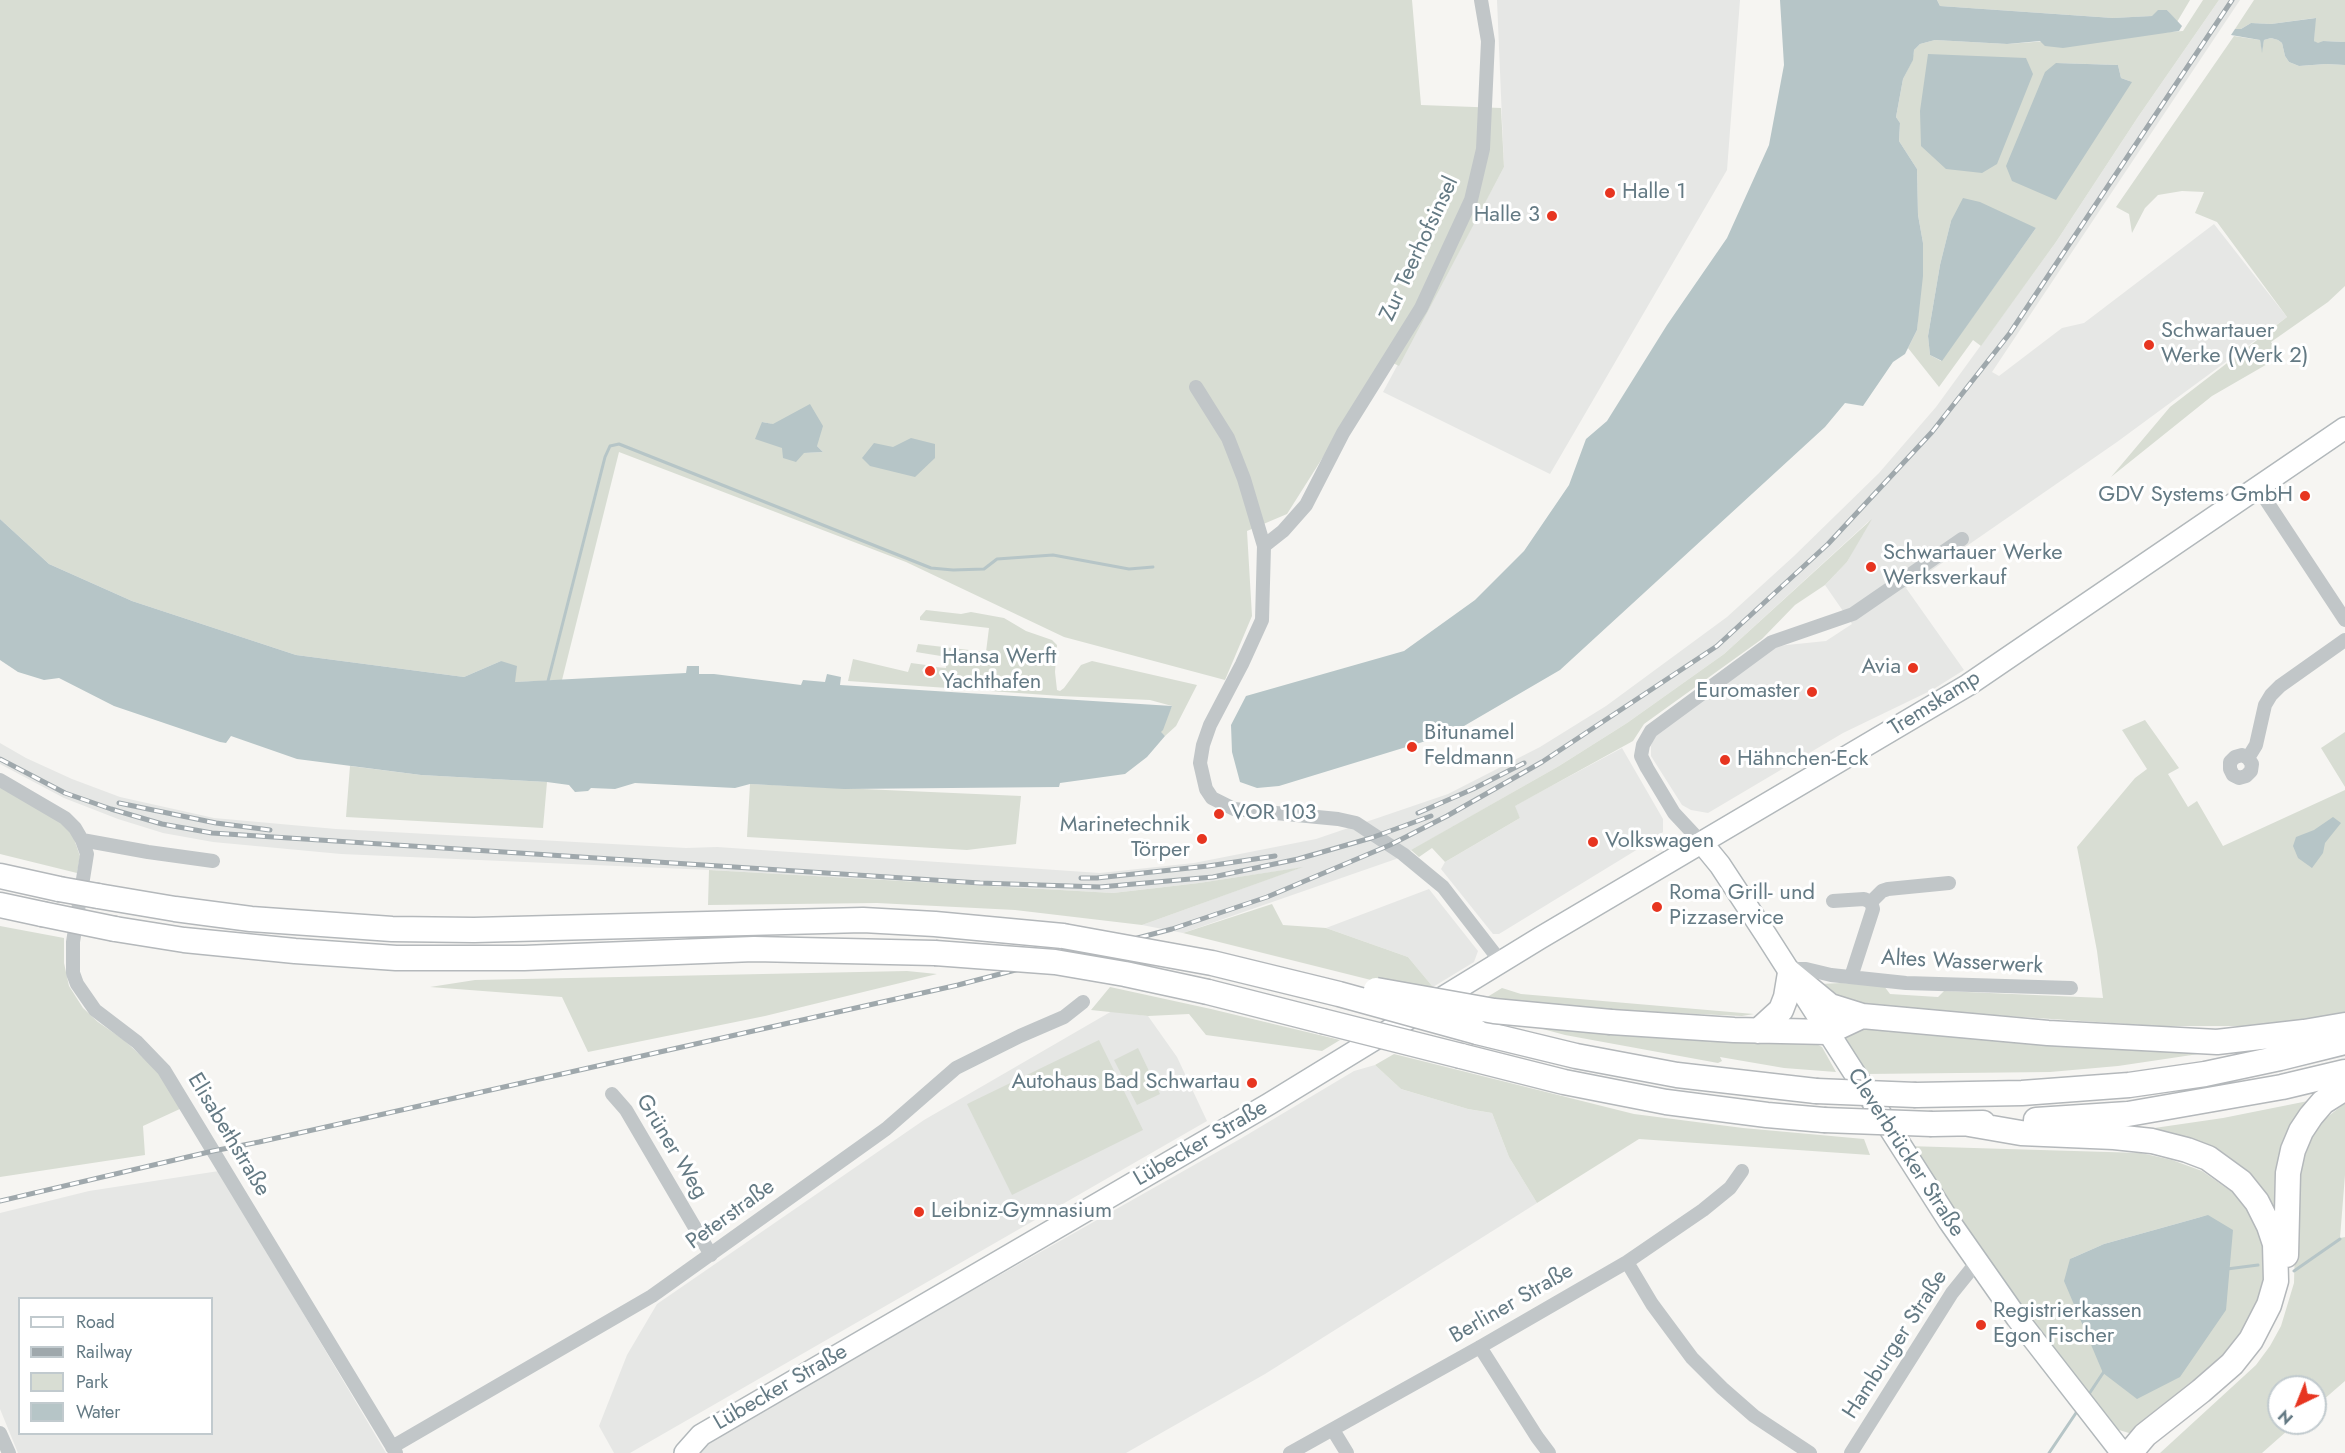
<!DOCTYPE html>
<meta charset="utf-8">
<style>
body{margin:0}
#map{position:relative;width:2345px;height:1453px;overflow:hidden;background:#f6f5f2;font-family:Jost,sans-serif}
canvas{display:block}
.legend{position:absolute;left:18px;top:1297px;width:195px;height:138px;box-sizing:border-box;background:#fff;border:2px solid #c1cace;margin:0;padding:8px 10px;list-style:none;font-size:18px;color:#647a84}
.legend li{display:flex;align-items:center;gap:12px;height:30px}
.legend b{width:30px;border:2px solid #c1cace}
.north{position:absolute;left:2267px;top:1375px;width:60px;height:60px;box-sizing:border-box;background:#fff;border:2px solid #c1cace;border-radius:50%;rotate:223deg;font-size:16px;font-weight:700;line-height:24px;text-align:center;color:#647a84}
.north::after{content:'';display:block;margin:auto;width:21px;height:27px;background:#e73520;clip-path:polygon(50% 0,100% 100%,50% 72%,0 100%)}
</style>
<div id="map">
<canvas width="2345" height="1453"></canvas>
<ul class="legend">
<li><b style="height:8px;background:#fff"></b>Road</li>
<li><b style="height:8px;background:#9fa8ac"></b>Railway</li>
<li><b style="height:16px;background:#d8ddd3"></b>Park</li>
<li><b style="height:16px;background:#b6c5c7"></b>Water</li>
</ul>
<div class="north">N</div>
</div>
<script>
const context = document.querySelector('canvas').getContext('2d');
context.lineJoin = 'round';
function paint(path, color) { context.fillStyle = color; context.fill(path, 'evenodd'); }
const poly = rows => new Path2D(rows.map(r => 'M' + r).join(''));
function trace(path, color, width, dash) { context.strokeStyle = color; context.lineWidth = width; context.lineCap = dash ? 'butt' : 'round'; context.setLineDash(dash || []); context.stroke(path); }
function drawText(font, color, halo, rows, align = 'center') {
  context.font = font + ' Jost,sans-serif'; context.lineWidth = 6; context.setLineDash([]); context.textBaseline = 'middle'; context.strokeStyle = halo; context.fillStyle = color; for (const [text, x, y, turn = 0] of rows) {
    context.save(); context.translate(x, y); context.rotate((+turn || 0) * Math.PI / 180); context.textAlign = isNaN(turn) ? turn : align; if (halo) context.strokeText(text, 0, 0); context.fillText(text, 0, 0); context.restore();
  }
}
paint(poly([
 [1497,0,1740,0,1727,170,1550,474,1383,392,1504,167],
 [2219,0,2240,0,1992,372,1999,376,2062,328,2084,323,2214,224,2287,317,2117,442,1906,588,1964,670,1932,690,1843,733,1708,813,1691,810,1682,805,1651,756,1651,746,1655,732,1777,646,1826,641,1852,624,1825,585,1847,562,1869,521,1724,654,1627,723,1559,766,1396,859,1183,933,1142,925,1299,868,1199,883,1113,893,709,870,341,854,213,842,163,833,118,819,64,798,0,764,0,743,26,758,72,779,120,797,214,818,336,829,686,848,717,847,1100,873,1194,863,1316,839,1448,794,1540,747,1606,706,1727,617,1794,556,1879,473,1936,407,2056,242,2138,117],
 [1622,748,1663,819,1663,832,1656,838,1499,934,1493,934,1441,869,1445,862,1520,818,1514,806],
 [1429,889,1478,951,1474,962,1433,987,1408,957,1326,928],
 [1112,1011,1148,1016,1177,1057,1207,1121,630,1453,614,1453,599,1426,627,1355,657,1304,924,1120],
 [1375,1065,1401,1089,1468,1109,1492,1113,1509,1157,1537,1203,1265,1374,1126,1453,699,1453,705,1442,1240,1139,1354,1071],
 [219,1171,386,1453,18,1453,0,1409,0,1213,89,1191],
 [20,1298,212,1298,212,1434,20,1434]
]), '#e6e7e5');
paint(poly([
 [0,0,1412,0,1421,105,1501,108,1504,167,1399,366,1385,359,1287,514,1247,531,1252,616,1225,680,1064,637,906,562,619,452,562,680,515,682,501,661,464,677,296,655,132,601,49,564,0,519],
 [762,422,772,424,817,446,823,452,804,453],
 [1937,0,2190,0,2177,22,2167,10,2153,16,2113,18,1940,6],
 [2203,0,2219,0,2138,117,2056,242,1981,346,1973,340,1939,387,1908,348,1917,330,1923,243,1918,215,1917,169,1899,141,1900,123,1896,117,1903,79,1912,61,1914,50,1920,44,1935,40,2007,44,2183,31],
 [2056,63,2118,65,2121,78,2132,82],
 [1951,221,2036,228,1941,361,1930,355,1928,336,1940,265],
 [2254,0,2345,0,2345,42,2323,41,2318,44,2314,41,2315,18,2271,24,2251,23,2241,29,2235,29],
 [2234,36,2260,40,2262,51,2264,40,2271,38,2278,40,2282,43,2285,56,2289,62,2299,66,2326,64,2345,65,2345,286,2328,302,2271,342,2281,359,2276,359,2212,396,2111,477,2170,407,2287,317,2217,222,2195,213,2204,192,2182,191,2158,195,2145,208,2132,233,2129,214,2116,207],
 [1872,519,1847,562,1825,585,1795,605,1762,639,1644,724,1633,741,1515,806,1520,818,1445,862,1432,848,1419,857,1411,850,1559,766,1627,723,1724,654],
 [926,610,961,614,971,612,1004,618,1026,631,1052,640,1057,645,1055,672,1057,690,1060,691,1064,688,1081,665,1092,661,1197,685,1176,726,1165,736,1160,732,1172,706,1150,700,1061,696,848,681,853,659,908,672,911,663,926,665,922,670,925,677,932,678,937,672,935,667,946,668,947,657,916,652,918,644,986,652,989,628,920,620,920,617],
 [2145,720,2179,768,2168,774,2188,807,2197,801,2223,846,2345,790,2345,1013,2254,1026,2157,1026,1871,1007,1834,1001,1820,984,1841,983,1884,986,1890,994,1938,997,1944,991,2103,998,2097,951,2077,847,2135,778,2147,769,2122,730],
 [2345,732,2345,787,2321,748],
 [350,766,421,775,547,782,543,828,346,817],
 [0,784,62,822,73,836,80,856,77,873,0,854],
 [750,784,1021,796,1016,844,967,850,747,837],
 [1303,867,1142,925,1015,910,877,903,708,905,709,870,1113,893,1199,883],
 [1272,904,1283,925,1326,928,1408,957,1433,987,1423,993,1183,933],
 [0,926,64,938,64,963,69,986,83,1008,98,1022,124,1040,165,1078,182,1108,143,1126,145,1155,0,1177],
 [907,971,937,974,765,1016,588,1052,562,997,430,987,475,980],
 [1110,987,1211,1009,1340,1040,1322,1051,1206,1035,1189,1014,1148,1016,1091,1010],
 [1502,988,1521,994,1754,1014,1742,1016,1514,1006,1479,1002],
 [1517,1022,1811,1041,1822,1047,1836,1072,1784,1068,1720,1057,1722,1061,1718,1063,1565,1035],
 [1860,1024,2212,1052,2118,1066,2050,1072,1866,1074,1844,1038,1848,1030],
 [1099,1040,1143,1130,1012,1195,967,1104],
 [1138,1048,1160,1094,1137,1105,1114,1060],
 [1394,1054,1634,1114,1743,1128,1864,1139,1870,1155,1639,1139,1537,1203,1509,1157,1492,1113,1468,1109,1401,1089,1375,1065],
 [2318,1099,2277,1229,2261,1195,2127,1132,2223,1118],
 [2345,1103,2345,1175,2340,1238,2345,1237,2345,1381,2315,1407,2315,1387,2279,1387,2279,1423,2296,1423,2262,1453,2160,1453,2256,1365,2270,1346,2281,1326,2294,1283,2296,1203,2301,1164,2310,1139,2320,1123],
 [1907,1146,2141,1153,2172,1160,2202,1171,2248,1203,2259,1223,2269,1274,2247,1338,2142,1429,2129,1433,2119,1430,2103,1414,2049,1345],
 [2208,1215,2070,1259,2104,1244]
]), '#d8ddd3');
paint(poly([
 [1780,0,1937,0,1940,6,2113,18,2152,16,2158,10,2167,10,2182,26,2179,31,2063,48,2045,46,2040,41,2007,44,1935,40,1920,44,1914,50,1913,60,1903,79,1896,117,1900,123,1899,141,1917,169,1918,215,1923,243,1923,276,1917,330,1905,354,1893,362,1863,406,1845,403,1825,427,1560,670,1452,733,1279,786,1257,788,1240,782,1232,752,1231,725,1246,696,1404,651,1475,600,1524,551,1569,485,1586,439,1607,421,1667,325,1727,238,1769,145,1784,65],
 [2316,18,2314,41,2318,43,2323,41,2345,42,2345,65,2326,64,2299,66,2289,62,2285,56,2282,43,2278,40,2271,38,2264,40,2262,53,2260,40,2231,35,2235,29,2241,29,2251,23,2271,24],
 [1928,54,2026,58,2033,74,1997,164,1982,173,1946,169,1921,146,1920,111],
 [2056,63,2118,65,2121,78,2132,82,2056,200,2012,181,2006,166,2045,72],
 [1963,198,1980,202,2036,228,1942,361,1930,355,1928,336,1940,265,1951,221],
 [810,404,823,426,817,446,823,452,804,453,796,462,783,458,782,448,755,439,762,422,773,424],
 [911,438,935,444,935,458,915,477,870,466,862,458,874,443,893,447],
 [0,519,49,564,132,601,296,655,464,677,501,661,517,666,515,682,686,673,687,666,699,666,699,674,714,674,801,685,803,680,825,682,827,674,841,677,840,685,1172,706,1163,730,1161,732,1165,736,1147,757,1125,774,1060,783,1059,787,844,789,750,784,735,788,635,783,615,789,591,788,588,791,575,792,569,785,547,782,421,775,297,759,231,736,226,743,220,742,114,706,59,678,44,680,18,672,0,660],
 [2333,817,2341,823,2325,843,2323,853,2312,868,2298,858,2293,846,2296,837,2314,830],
 [2208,1215,2233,1230,2226,1310,2180,1377,2137,1399,2103,1373,2064,1281,2070,1259,2104,1244]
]), '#b6c5c7');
trace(poly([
 [548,681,605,457,610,446,619,444,931,568,953,570,984,569,997,559,1053,555,1129,569,1153,567],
 [2227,1269,2258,1265],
 [2294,1271,2340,1239],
 [2087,1397,2105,1370],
 [2049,1453,2078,1410]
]), '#b6c5c7', 3);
const primary = poly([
 [1702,843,1720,865,1766,935,1949,1221,2017,1318,2122,1453],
 [685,1453,701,1435,1269,1104,1540,938,1968,685,2345,428]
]);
const motorway = poly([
 [0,876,59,889],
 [98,896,175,909,251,919,392,929,474,930,863,920,935,924,1063,936],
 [0,905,42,914],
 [115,929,184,940,295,951,396,958,524,958,754,949,935,953],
 [1790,973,1830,1006,1862,1016,2048,1033,2217,1042,2304,1032,2345,1025],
 [1208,992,1322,1021],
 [1611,1022,1734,1030,1828,1032,1862,1016],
 [1758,1031,1781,1010,1786,997,1790,973],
 [1477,1032,1576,1056,1677,1075,1816,1091],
 [1461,1056,1564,1082,1666,1102,1767,1115,1824,1120],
 [1916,1095,2022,1093,2129,1085,2205,1074,2280,1058,2345,1042],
 [2036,1120,2128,1114,2282,1087,2345,1072],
 [1932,1124,1983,1123],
 [1969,1124,2021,1133,2114,1137,2152,1141,2187,1150,2208,1158,2241,1182,2257,1202,2269,1226,2275,1244,2276,1281,2269,1305,2251,1340,2232,1364,2201,1391,2145,1435,2130,1453],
 [2286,1255,2288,1173,2293,1150,2301,1131,2311,1116,2323,1102,2345,1088]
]);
trace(primary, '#b2b8bb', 24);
trace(motorway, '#b4b8bb', 27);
trace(poly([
 [1196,387,1228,438,1244,479,1264,546,1262,620,1242,664,1210,725,1203,745,1200,763,1206,789,1212,798,1234,809,1338,819,1356,823,1403,854,1443,887,1501,962],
 [2258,488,2345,620],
 [1264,546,1283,531,1306,505,1343,433,1421,308,1471,200,1483,149,1488,41,1481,0],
 [2248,758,2242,755,2235,757,2230,762,2230,769,2233,775,2239,778,2246,776,2251,771,2252,764,2248,758,2256,745,2265,705,2271,695,2280,686,2345,640],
 [0,780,65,818,75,828,82,840,87,854,73,942,73,973,77,984,95,1010,137,1042,164,1070,396,1453],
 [82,840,148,852,213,861],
 [1702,843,1674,813,1647,768,1641,756,1643,745,1651,731,1772,642,1853,614,1962,539],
 [1833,901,1864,899,1871,902],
 [1871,902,1882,891,1888,889,1949,883],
 [1787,969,1806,969,1831,975,1906,983,2071,988],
 [1851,977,1873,909,1871,902],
 [612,1094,626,1110,711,1255],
 [1627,1262,1652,1304,1692,1358,1722,1388,1754,1416,1810,1453],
 [1480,1347,1537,1437,1549,1453],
 [1333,1430,1347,1453],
 [0,1433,9,1453],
 [392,1447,652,1296,886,1129,956,1068,1020,1036,1064,1017,1083,1002],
 [1290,1453,1480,1347,1627,1262,1703,1210,1730,1188,1742,1171],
 [1851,1453,1952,1293,1977,1262]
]), '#c1c6c8', 14);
trace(primary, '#fff', 21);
trace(motorway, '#fff', 24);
const rail = poly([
 [0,759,65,793,111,809,162,824,212,833,980,883,1100,887,1213,877,1298,859,1371,838,1431,816],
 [119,803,216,823,270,830],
 [1418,813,1473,789,1524,763],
 [1081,878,1097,878,1208,866,1275,856],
 [0,1201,213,1151,259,1142,958,985,1172,929,1267,897,1390,845,1447,816,1542,762,1717,646,1828,544,1932,432,2010,333,2232,0]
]);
trace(rail, '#9fa8ac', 5);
trace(rail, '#fff', 3, [9]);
const motorwayBridge = poly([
 [59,889,98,896],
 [42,914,115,929],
 [1063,936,1212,963,1339,994,1477,1032],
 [935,953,1055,962,1125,974,1208,992],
 [1376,990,1494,1011,1611,1022],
 [1322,1021,1461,1056],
 [1816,1091,1916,1095],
 [1824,1120,1932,1124]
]);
trace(motorwayBridge, '#b4b8bb', 27, []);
trace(motorwayBridge, '#fff', 24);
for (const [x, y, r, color] of [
 [1610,193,6,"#e73520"],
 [1552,216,6,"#e73520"],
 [2149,345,6,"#e73520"],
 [2305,496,6,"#e73520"],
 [1871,567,6,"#e73520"],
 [1913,668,6,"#e73520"],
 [930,671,6,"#e73520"],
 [1812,692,6,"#e73520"],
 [1412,747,6,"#e73520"],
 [1725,760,6,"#e73520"],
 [1219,814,6,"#e73520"],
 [1202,839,6,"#e73520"],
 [1593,842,6,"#e73520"],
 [1657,907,6,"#e73520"],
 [1252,1083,6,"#e73520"],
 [919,1212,6,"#e73520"],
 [1981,1325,6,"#e73520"]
]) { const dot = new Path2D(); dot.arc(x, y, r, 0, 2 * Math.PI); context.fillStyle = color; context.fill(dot); trace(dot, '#fff', 2); }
drawText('22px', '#647a84', '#fff', [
 ["Halle 1",1622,193],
 ["Halle 3",1540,216,"right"],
 ["Schwartauer",2161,332],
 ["Werke (Werk 2)",2161,357],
 ["GDV Systems GmbH",2293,496,"right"],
 ["Schwartauer Werke",1883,554],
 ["Werksverkauf",1883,579],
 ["Hansa Werft",942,658],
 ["Yachthafen",942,683],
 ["Avia",1901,668,"right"],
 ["Euromaster",1800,692,"right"],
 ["Bitunamel",1424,734],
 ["Feldmann",1424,759],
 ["Hähnchen-Eck",1737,760],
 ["VOR 103",1231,814],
 ["Marinetechnik",1190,826,"right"],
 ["Törper",1190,851,"right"],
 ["Volkswagen",1605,842],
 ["Roma Grill- und",1669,894],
 ["Pizzaservice",1669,919],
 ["Autohaus Bad Schwartau",1240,1083,"right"],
 ["Leibniz-Gymnasium",931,1212],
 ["Registrierkassen",1993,1312],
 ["Egon Fischer",1993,1337]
], 'left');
drawText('22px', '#647a84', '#fff', [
 ["Zur Teerhofsinsel",1420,249,-65],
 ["Tremskamp",1935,704,-32],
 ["Altes Wasserwerk",1962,963,3],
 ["Elisabethstraße",228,1135,59],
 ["Lübecker Straße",1201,1144,-30],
 ["Grüner Weg",671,1147,59],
 ["Cleverbrücker Straße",1905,1153,57],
 ["Peterstraße",731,1215,-36],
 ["Berliner Straße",1512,1304,-30],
 ["Hamburger Straße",1896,1345,-57],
 ["Lübecker Straße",781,1388,-30]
]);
</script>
